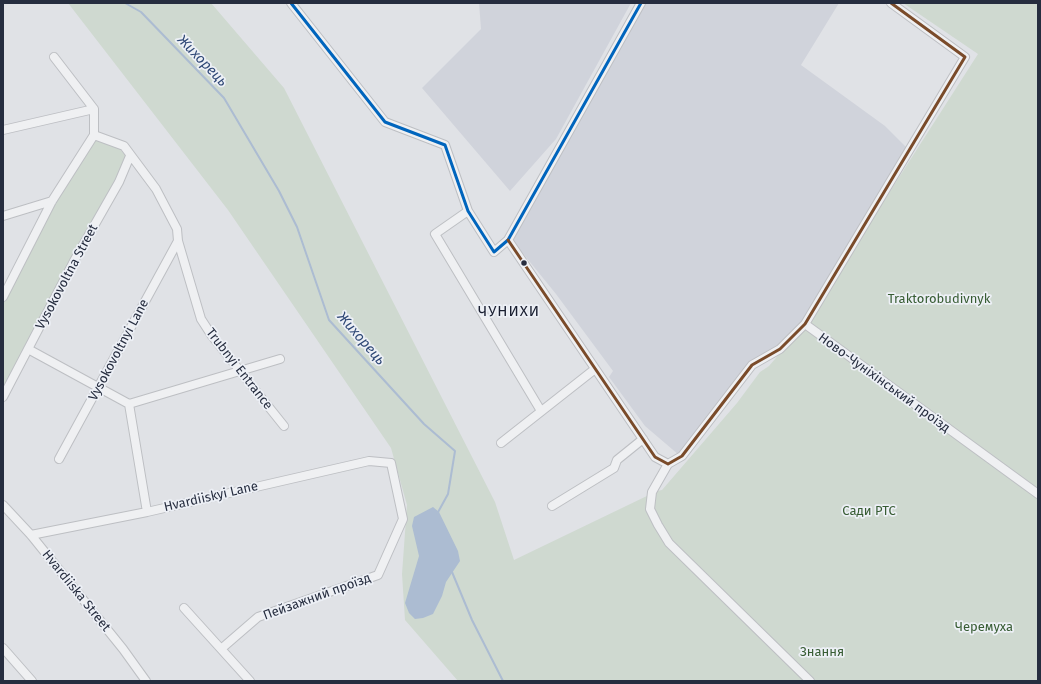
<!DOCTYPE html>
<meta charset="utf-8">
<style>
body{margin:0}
#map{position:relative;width:1041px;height:684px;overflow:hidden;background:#e0e2e6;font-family:"Fira Sans",sans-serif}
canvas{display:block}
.frame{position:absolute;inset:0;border:4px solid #262d3f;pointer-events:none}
</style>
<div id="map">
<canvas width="1041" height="684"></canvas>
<div class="frame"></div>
</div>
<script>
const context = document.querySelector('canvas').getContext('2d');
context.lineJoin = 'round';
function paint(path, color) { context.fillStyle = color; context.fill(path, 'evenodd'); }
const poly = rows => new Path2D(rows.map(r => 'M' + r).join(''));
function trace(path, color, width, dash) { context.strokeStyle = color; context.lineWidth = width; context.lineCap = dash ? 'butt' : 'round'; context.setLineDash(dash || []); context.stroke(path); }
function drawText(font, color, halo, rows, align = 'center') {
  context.font = font + ' "Fira Sans",sans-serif'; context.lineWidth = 3.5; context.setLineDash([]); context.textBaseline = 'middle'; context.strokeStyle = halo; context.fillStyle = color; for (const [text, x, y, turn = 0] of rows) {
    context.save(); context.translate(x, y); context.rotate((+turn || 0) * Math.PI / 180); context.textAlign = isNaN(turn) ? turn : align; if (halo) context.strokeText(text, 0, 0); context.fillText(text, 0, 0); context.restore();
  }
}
paint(poly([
 [479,3,631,3,556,139,510,191,422,88,481,29],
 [645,3,839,3,801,65,885,126,907,148,802,324,780,347,762,354,751,362,679,455,645,426,609,377,613,371,556,294,512,240]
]), '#d0d3db');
paint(poly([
 [68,3,211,3,284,88,495,502,514,560,651,494,652,492,662,490,737,403,760,372,769,366,805,324,978,54,903,3,1038,3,1038,681,458,681,405,620,402,574,407,505,391,448,228,210],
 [101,139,117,146,127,157,3,392,3,304,52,207,91,143]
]), '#cfd9d0');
paint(poly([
 [433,507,439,512,458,551,460,561,446,582,442,596,433,614,423,618,415,619,409,613,405,603,419,556,412,526,414,517]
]), '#acbcd2');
trace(poly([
 [125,3,141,12,224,98,279,191,297,227,329,320,424,424,455,451,448,494,437,514],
 [452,572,472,620,503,681]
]), '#acbcd2', 2);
const minor = poly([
 [291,3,385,122,445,145,468,211,494,252,508,240,641,3],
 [54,57,94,109,94,135],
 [3,130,94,109],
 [94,135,124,146,156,189,177,229,178,241,201,319,212,336,284,426],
 [468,211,435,234,541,411],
 [3,216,52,201],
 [508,240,655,457,668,464,682,456,752,365,780,349,805,324,965,57,891,3],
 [3,297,52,201,94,135],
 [805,324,1038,494],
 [28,349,129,404,147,512],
 [3,397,74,261,119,182,130,156],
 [129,404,280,359],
 [501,443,595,369],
 [59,459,178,241],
 [668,464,652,492,650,509,658,525,669,543,810,681],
 [3,505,31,535,123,649,146,681],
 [552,506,614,468,617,460,643,439],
 [31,535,147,512,369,461,391,463,403,519,378,575,258,617,221,649],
 [184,608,250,681],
 [3,648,32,681]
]);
trace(minor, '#bdbfc3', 10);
trace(minor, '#eff0f2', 8);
trace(poly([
 [291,3,385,122,445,145,468,211,494,252,508,240,641,3]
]), '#0065bd', 3);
trace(poly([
 [508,240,655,457,668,464,682,456,752,365,780,349,805,324,965,57,891,3]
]), '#7a4b2a', 3);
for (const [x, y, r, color] of [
 [524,263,3.5,"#262d3f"]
]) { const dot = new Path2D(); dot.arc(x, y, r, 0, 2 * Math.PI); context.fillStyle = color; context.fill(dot); trace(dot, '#edf0f6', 1.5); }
drawText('13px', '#262d3f', '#edf0f6', [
 ["Vysokovoltna Street",67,277,-62],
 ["Vysokovoltnyi Lane",119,350,-62],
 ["Trubnyi Entrance",239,369,52],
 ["Ново-Чуніхінський проїзд",884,383,36],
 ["Hvardiiskyi Lane",211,497,-13],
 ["Hvardiiska Street",76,591,51],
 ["Пейзажний проїзд",317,597,-20]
]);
drawText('13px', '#375c33', '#edf0f6', [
 ["Traktorobudivnyk",939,299],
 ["Сади РТС",869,511],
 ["Черемуха",984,627],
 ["Знання",822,652]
]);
drawText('italic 14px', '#2e4775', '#edf0f6', [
 ["Жихорець",202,61,46],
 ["Жихорець",361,339,49]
]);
context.letterSpacing = '1px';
drawText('15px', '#191e30', '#edf0f6', [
 ["ЧУНИХИ",509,312]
]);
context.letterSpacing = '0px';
</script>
